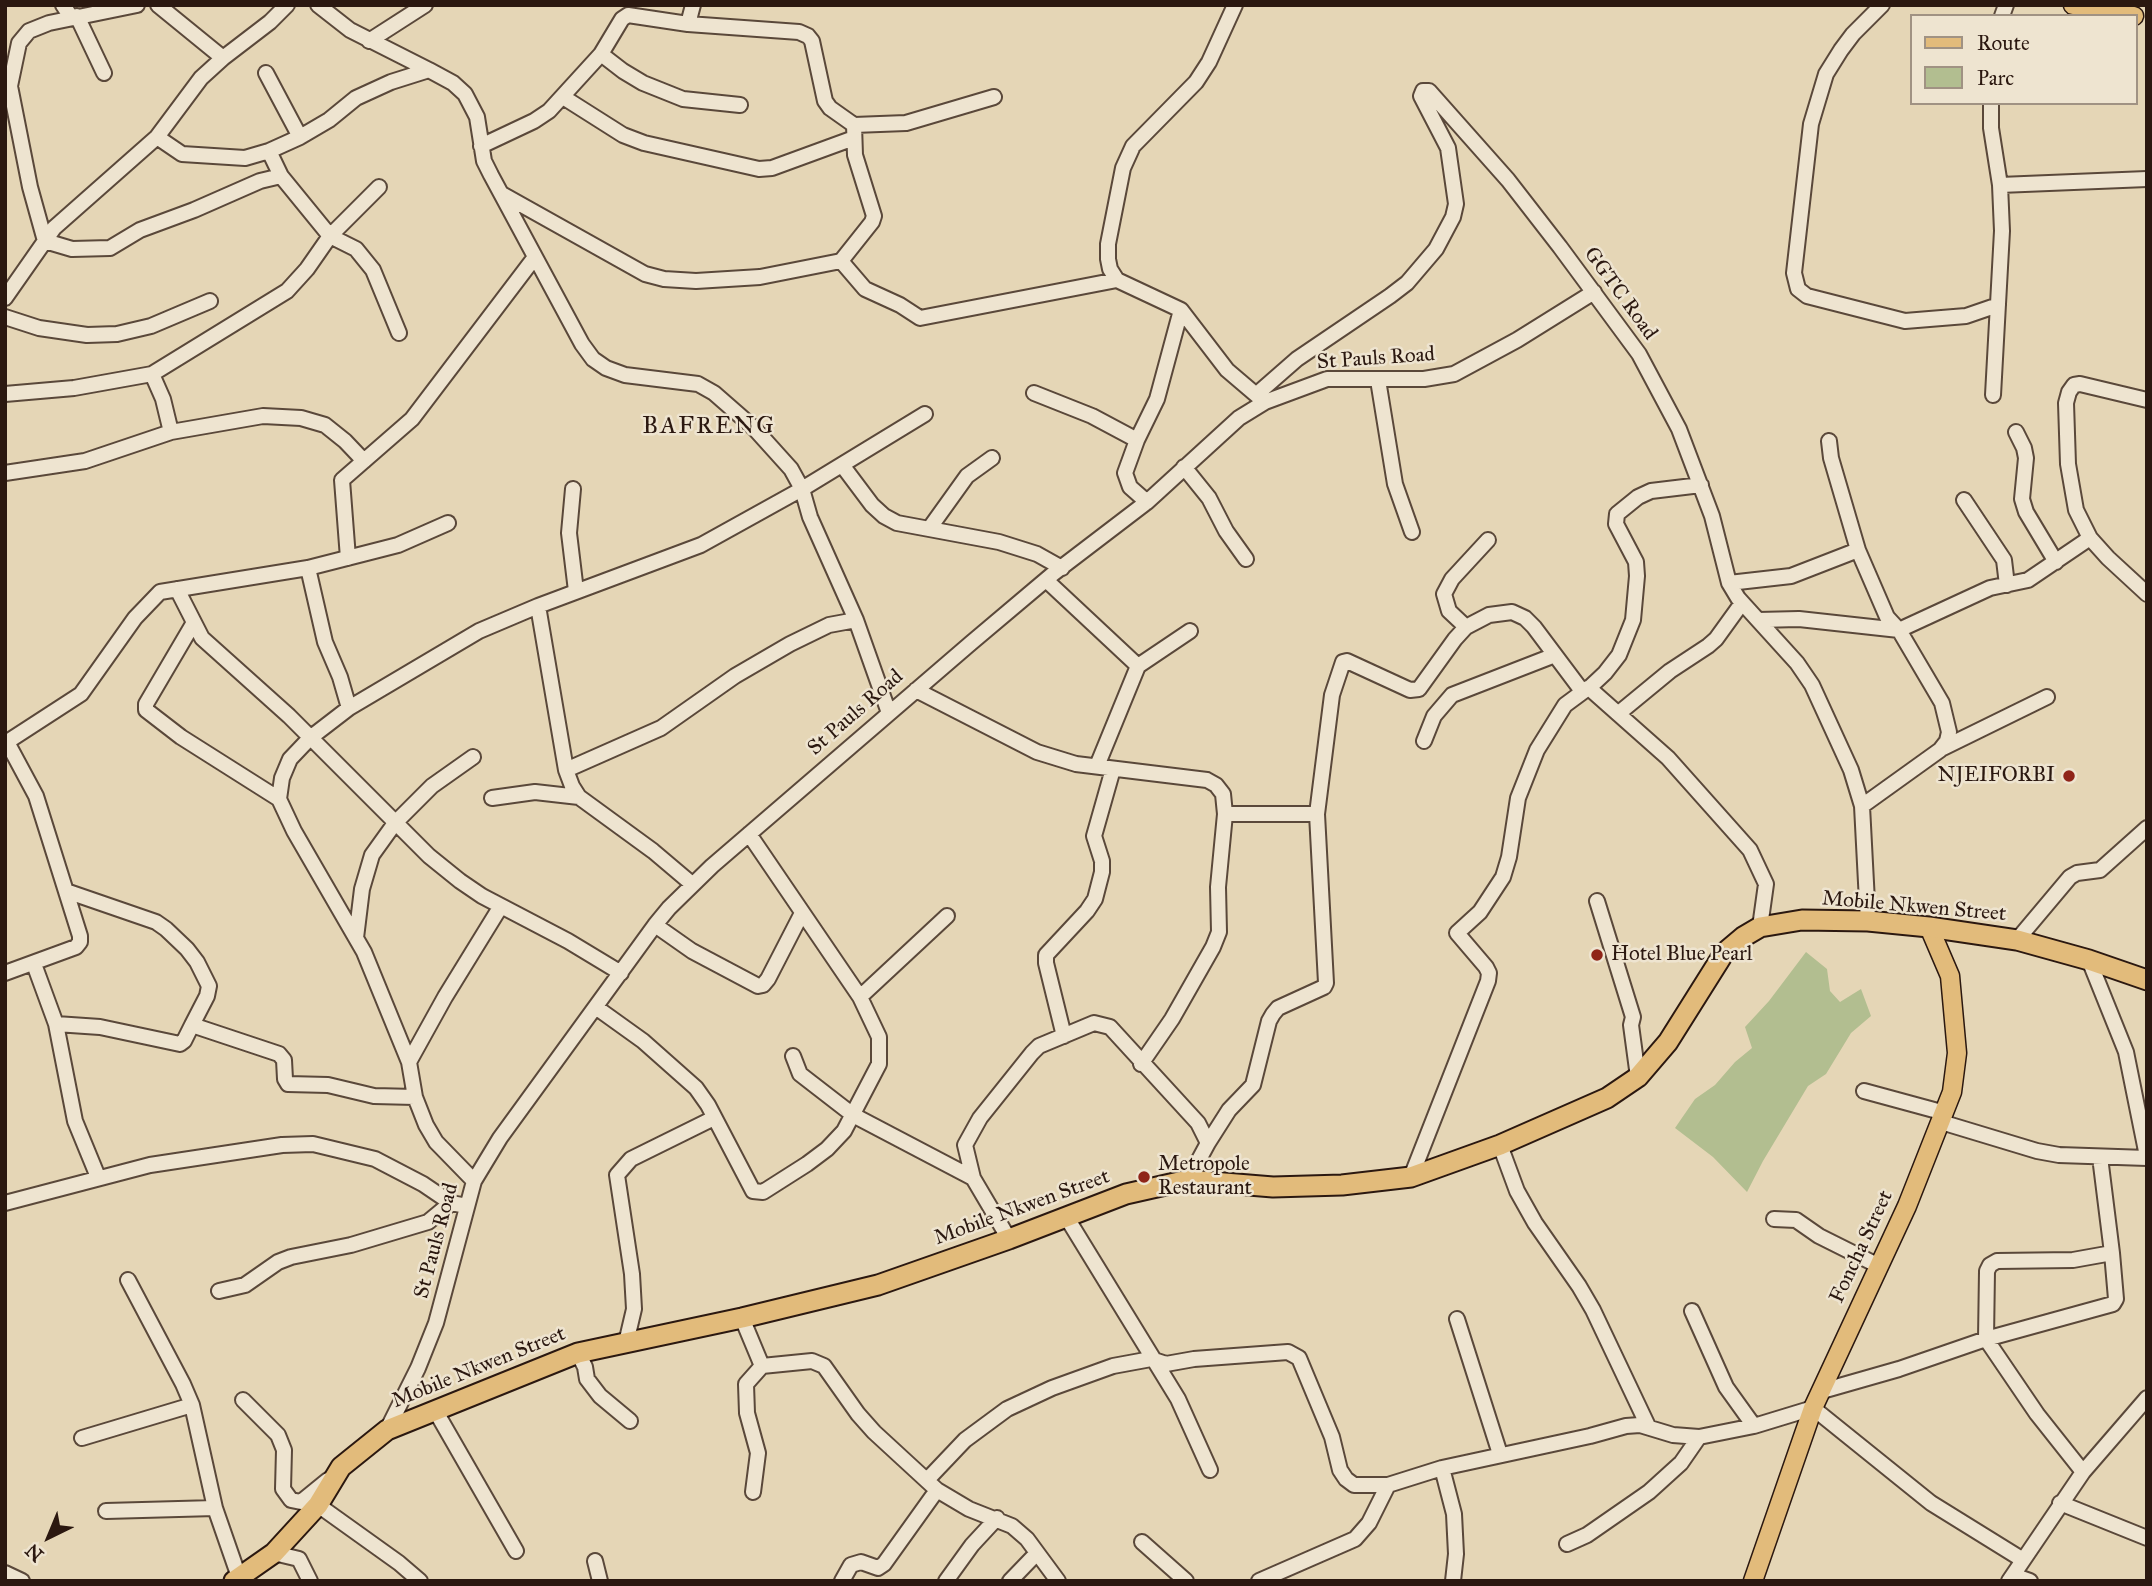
<!DOCTYPE html>
<style>
body{margin:0}
#map{position:relative;width:2152px;height:1586px;overflow:hidden;background:#e5d6b6;font-family:"IM FELL Great Primer",serif}
canvas{display:block}
.frame{position:absolute;inset:0;border:7px solid #2b1810;pointer-events:none}
.legend{position:absolute;left:1910px;top:14px;width:228px;height:91px;box-sizing:border-box;background:#eee4d0;border:2px solid #a09283;margin:0;padding:9px 12px;list-style:none;font-size:21px;color:#2b1810}
.legend li{display:flex;align-items:center;gap:14px;height:35px}
.legend b{width:35px;border:2px solid #a09283}
.north{position:absolute;left:14px;top:1502px;width:70px;height:70px;-webkit-text-stroke:5px #eee4d0;paint-order:stroke;rotate:223deg;font-size:19px;font-weight:700;line-height:28px;text-align:center;color:#2b1810}
.north::after{content:'';display:block;margin:auto;width:24px;height:32px;background:#2b1810;clip-path:polygon(50% 0,100% 100%,50% 72%,0 100%)}
</style>
<div id="map">
<canvas width="2152" height="1586"></canvas>
<div class="frame"></div>
<ul class="legend">
<li><b style="height:9px;background:#e2bb7b"></b>Route</li>
<li><b style="height:19px;background:#b2be90"></b>Parc</li>
</ul>
<div class="north">N</div>
</div>
<script>
const context = document.querySelector('canvas').getContext('2d');
context.lineJoin = 'round';
function paint(path, color) { context.fillStyle = color; context.fill(path, 'evenodd'); }
const poly = rows => new Path2D(rows.map(r => 'M' + r).join(''));
function trace(path, color, width, dash) { context.strokeStyle = color; context.lineWidth = width; context.lineCap = dash ? 'butt' : 'round'; context.setLineDash(dash || []); context.stroke(path); }
function drawText(font, color, halo, rows, align = 'center') {
  context.font = font + ' "IM FELL Great Primer",serif'; context.lineWidth = 5; context.setLineDash([]); context.textBaseline = 'middle'; context.strokeStyle = halo; context.fillStyle = color; for (const [text, x, y, turn = 0] of rows) {
    context.save(); context.translate(x, y); context.rotate((+turn || 0) * Math.PI / 180); context.textAlign = isNaN(turn) ? turn : align; if (halo) context.strokeText(text, 0, 0); context.fillText(text, 0, 0); context.restore();
  }
}
paint(poly([
 [1806,952,1827,969,1830,991,1840,1002,1861,989,1871,1016,1851,1033,1826,1074,1808,1086,1763,1161,1747,1192,1713,1157,1675,1128,1695,1099,1715,1085,1735,1062,1752,1048,1745,1027,1769,1001]
]), '#b2be90');
const minor = poly([
 [63,5,71,17],
 [137,5,49,23,29,31,19,43,10,86,30,187,45,241,72,249,110,248,140,230,194,210,260,181,281,176,269,151],
 [158,5,223,58],
 [318,5,350,30,429,70,453,83,465,94,477,117,484,161,491,175,582,344,593,359,606,368,625,375,698,384,714,393,754,428,791,469,802,489,810,517,856,620,889,713],
 [1235,5,1209,62,1196,82,1133,146,1123,168,1108,244,1108,259,1110,269,1117,280,1181,310,1227,370,1261,399],
 [1882,5,1853,34,1841,50,1826,74,1811,124,1794,273,1798,289,1807,296,1905,321,1966,316,1998,305],
 [77,16,104,73],
 [2002,16,2006,5],
 [688,24,693,5],
 [369,41,425,5],
 [601,54,623,71,643,83,683,99,740,105],
 [266,73,300,137],
 [563,97,623,135,644,143,759,169,772,168,854,138],
 [1991,103,1991,128,2000,185,2002,231,1993,395],
 [157,137,182,154,245,158,269,151,300,137,329,120,356,98,391,82,429,70],
 [481,146,534,121,549,111,601,54,622,19,628,15,688,24,799,32,808,36,812,41,825,101,830,108,854,125,906,123,994,97],
 [281,176,330,236,356,249,373,270,399,333],
 [2000,185,2147,179],
 [502,194,645,274,664,279,696,281,760,277,841,261,872,222,874,216,855,155,854,125],
 [841,261,865,289,900,305,920,318,1117,280],
 [5,298,54,228,157,137,201,78,223,58,270,22,287,5],
 [5,317,39,328,87,335,117,334,151,326,210,301],
 [152,374,163,399,171,432],
 [1378,380,1395,484,1412,532],
 [1034,393,1092,416,1137,440],
 [5,394,74,388,152,374,287,291,307,269,330,236,379,187],
 [1257,394,1297,359,1390,296,1407,283,1436,249,1453,217,1456,204,1448,148,1421,96,1423,91,1429,91,1508,180,1560,247,1639,354,1679,429,1712,516,1729,583,1738,598,1797,663,1812,685,1851,770,1862,806,1868,921],
 [2147,400,2080,384,2074,385,2069,392,2066,403,2068,464,2076,510,2090,538,2108,558,2147,594],
 [2016,432,2024,448,2026,458,2022,499,2026,512,2056,562],
 [1829,441,1831,458,1858,550,1887,617,1899,630,1942,703,1949,732,1947,741,1940,750,1862,806],
 [842,465,872,505,884,516,897,523,999,542,1037,554,1062,568],
 [1184,467,1209,498,1226,531,1246,559],
 [5,473,85,461,171,432,263,416,301,418,325,425,345,441,364,461],
 [1701,485,1651,491,1638,497,1617,514,1616,524,1636,562,1637,576,1633,620,1619,655,1605,673,1589,688,1668,758,1750,850,1766,884,1760,927],
 [573,489,569,533,576,591],
 [1964,500,2004,560,2007,585],
 [1147,502,1130,487,1125,473,1137,440,1157,399,1181,310],
 [929,529,967,476,992,458],
 [348,558,342,480,412,419,535,257],
 [308,568,325,642,340,677,349,708],
 [1046,580,1138,666],
 [1729,583,1791,576,1858,550],
 [177,589,202,638,289,716,429,856,460,881,482,896,568,941,621,973],
 [538,606,566,770,572,786,579,797,653,851,692,884],
 [1758,620,1799,619,1899,630,1990,588,2028,580,2090,538],
 [193,624,146,704,146,710,181,737,279,799],
 [1466,627,1449,611,1444,594,1452,579,1488,540],
 [916,690,1037,752,1076,764,1207,780,1216,785,1223,794,1225,814,1218,887,1219,932,1213,947,1172,1019,1141,1064],
 [1619,713,1670,671,1708,646,1716,639,1742,603],
 [1424,741,1434,716,1452,695,1555,655],
 [5,745,7,742,81,694,135,618,160,592,308,568,398,545,448,523],
 [1941,749,2047,697],
 [1097,766,1138,666,1190,631],
 [566,770,661,728,735,676,790,644,829,625,856,620],
 [492,798,535,792,579,797],
 [1225,814,1317,814],
 [66,891,156,922,166,929,187,949,197,962,209,986,207,996,192,1025],
 [1597,901,1633,1017,1631,1025,1638,1077],
 [655,925,692,951,758,986,763,985,768,979,802,913],
 [356,938,362,889,372,855,395,823,432,786,473,757],
 [2017,940,2070,877,2077,873,2100,870,2147,828],
 [2089,960,2126,1052,2147,1156],
 [34,964,56,1024,75,1121,98,1177],
 [5,973,76,947,80,942,80,936,36,796,7,742],
 [860,997,947,916],
 [597,1008,643,1041,696,1088,708,1105,753,1191,763,1192,807,1164,827,1149,844,1131,879,1064,879,1037,860,997,749,834],
 [56,1024,100,1027,180,1044,184,1041,192,1025,279,1054,284,1060,285,1079,288,1084,328,1085,374,1096,415,1097],
 [1064,1036,1046,963,1046,955,1087,911,1095,899,1102,872,1102,861,1094,836,1113,769],
 [793,1056,800,1074,853,1115,973,1178],
 [409,1062,445,997,501,906],
 [1864,1091,1945,1113],
 [1941,1122,2037,1151,2059,1155,2147,1158],
 [1208,1143,1229,1110,1253,1085,1269,1021,1273,1014,1278,1008,1324,987,1326,983,1317,814,1332,695,1343,662,1347,661,1410,690,1419,689,1455,639,1466,627,1489,615,1512,612,1525,618,1534,627,1582,691],
 [1500,1145,1517,1191,1535,1223,1579,1286,1593,1310,1648,1426],
 [1411,1177,1488,981,1489,973,1486,967,1457,933,1480,912,1503,877,1509,857,1518,798,1537,750,1565,705,1588,688],
 [474,1181,436,1142,426,1125,415,1097,409,1062,364,952,294,831,279,799,282,778,290,759,310,738,349,708,479,631,538,606,701,545,802,489,925,414],
 [5,1203,150,1165,282,1145,313,1144,375,1159,423,1184,451,1203,467,1206],
 [1067,1218,1178,1399,1210,1470],
 [1774,1219,1796,1220,1819,1236,1879,1266],
 [1009,1239,973,1178,965,1145,980,1118,1032,1053,1039,1046,1094,1023,1110,1027,1198,1123,1208,1143,1188,1180],
 [128,1280,183,1384,192,1405,215,1508,239,1577],
 [219,1291,245,1285,278,1262,291,1257,351,1245,428,1222,451,1203],
 [1692,1311,1726,1387,1754,1426],
 [742,1318,762,1366],
 [1457,1319,1500,1454],
 [626,1343,634,1309,632,1274,617,1175,631,1159,714,1118],
 [578,1353,585,1367,587,1379,600,1396,630,1421],
 [1822,1391,1899,1369,1986,1339,2113,1304,2116,1299,2112,1253],
 [243,1400,278,1435,284,1450,283,1489,291,1500,301,1502,328,1480],
 [435,1410,516,1551],
 [387,1430,418,1368,436,1323,474,1181,500,1138,655,925,669,908,712,866,971,643,1054,573,1147,502,1239,418,1265,402,1327,379,1424,379,1454,374,1517,340,1594,292],
 [82,1438,192,1405],
 [1442,1468,1454,1514,1456,1554,1453,1581],
 [2083,1472,2037,1414,1986,1339,1987,1271,1990,1265,1997,1261,2073,1260,2112,1253,2100,1157],
 [927,1480,965,1440,1007,1409,1052,1388,1113,1366,1151,1359,1166,1364,1194,1359,1288,1352,1299,1358,1332,1437,1340,1470,1346,1479,1354,1485,1388,1485],
 [753,1492,758,1453,747,1413,746,1384,762,1366,812,1361,824,1366,858,1414,874,1432,937,1490,969,1509,1012,1526,1027,1539,1058,1581],
 [2060,1503,2147,1538],
 [318,1505,399,1563,420,1581],
 [106,1511,215,1508],
 [1142,1542,1186,1581],
 [1567,1544,1587,1535,1649,1492,1681,1463,1699,1437],
 [274,1553,299,1559,310,1581],
 [595,1561,600,1581],
 [5,1573,22,1581],
 [2013,1575,2030,1581],
 [842,1581,851,1565,861,1562,878,1568,884,1564,937,1490],
 [946,1581,972,1545,997,1518],
 [1010,1581,1037,1553],
 [1259,1581,1355,1539,1369,1523,1388,1485,1442,1468,1590,1436,1626,1426,1640,1425,1673,1435,1699,1437,1754,1426,1813,1408,1931,1503,2023,1560],
 [2009,1581,2083,1472,2147,1398]
]);
const major = poly([
 [2073,5,2134,16],
 [1753,1581,1813,1408,1907,1206,1952,1092,1957,1053,1950,976,1929,927]
]);
const highway = poly([
 [234,1581,274,1553,318,1505,341,1467,387,1430,578,1353,742,1318,878,1285,1009,1239,1126,1194,1188,1180,1273,1187,1342,1185,1411,1177,1500,1145,1607,1098,1638,1077,1668,1042,1724,953,1743,937,1760,927,1802,920,1868,921,1929,927,2017,940,2089,960,2147,980]
]);
trace(minor, '#5a483a', 18);
trace(major, '#2b1810', 21);
trace(highway, '#2b1810', 23);
trace(minor, '#eee4d0', 14);
trace(major, '#e2bb7b', 18);
trace(highway, '#e2bb7b', 19);
for (const [x, y, r, color] of [
 [2069,776,7,"#8f2418"],
 [1597,955,7,"#8f2418"],
 [1144,1177,7,"#8f2418"]
]) { const dot = new Path2D(); dot.arc(x, y, r, 0, 2 * Math.PI); context.fillStyle = color; context.fill(dot); trace(dot, '#eee4d0', 2.5); }
drawText('21px', '#2b1810', '#eee4d0', [
 ["GGTC Road",1620,294,54],
 ["St Pauls Road",1376,359,-4],
 ["St Pauls Road",856,713,-41],
 ["Mobile Nkwen Street",1914,907,5],
 ["Mobile Nkwen Street",1022,1208,-20],
 ["St Pauls Road",437,1241,-75],
 ["Foncha Street",1862,1247,-65],
 ["Mobile Nkwen Street",479,1368,-22]
]);
drawText('21px', '#2b1810', '#eee4d0', [
 ["NJEIFORBI",2055,776,"right"],
 ["Hotel Blue Pearl",1611,955],
 ["Metropole",1158,1165],
 ["Restaurant",1158,1189]
], 'left');
context.letterSpacing = '2px';
drawText('24px', '#2b1810', '#eee4d0', [
 ["BAFRENG",709,427]
]);
context.letterSpacing = '0px';
</script>
